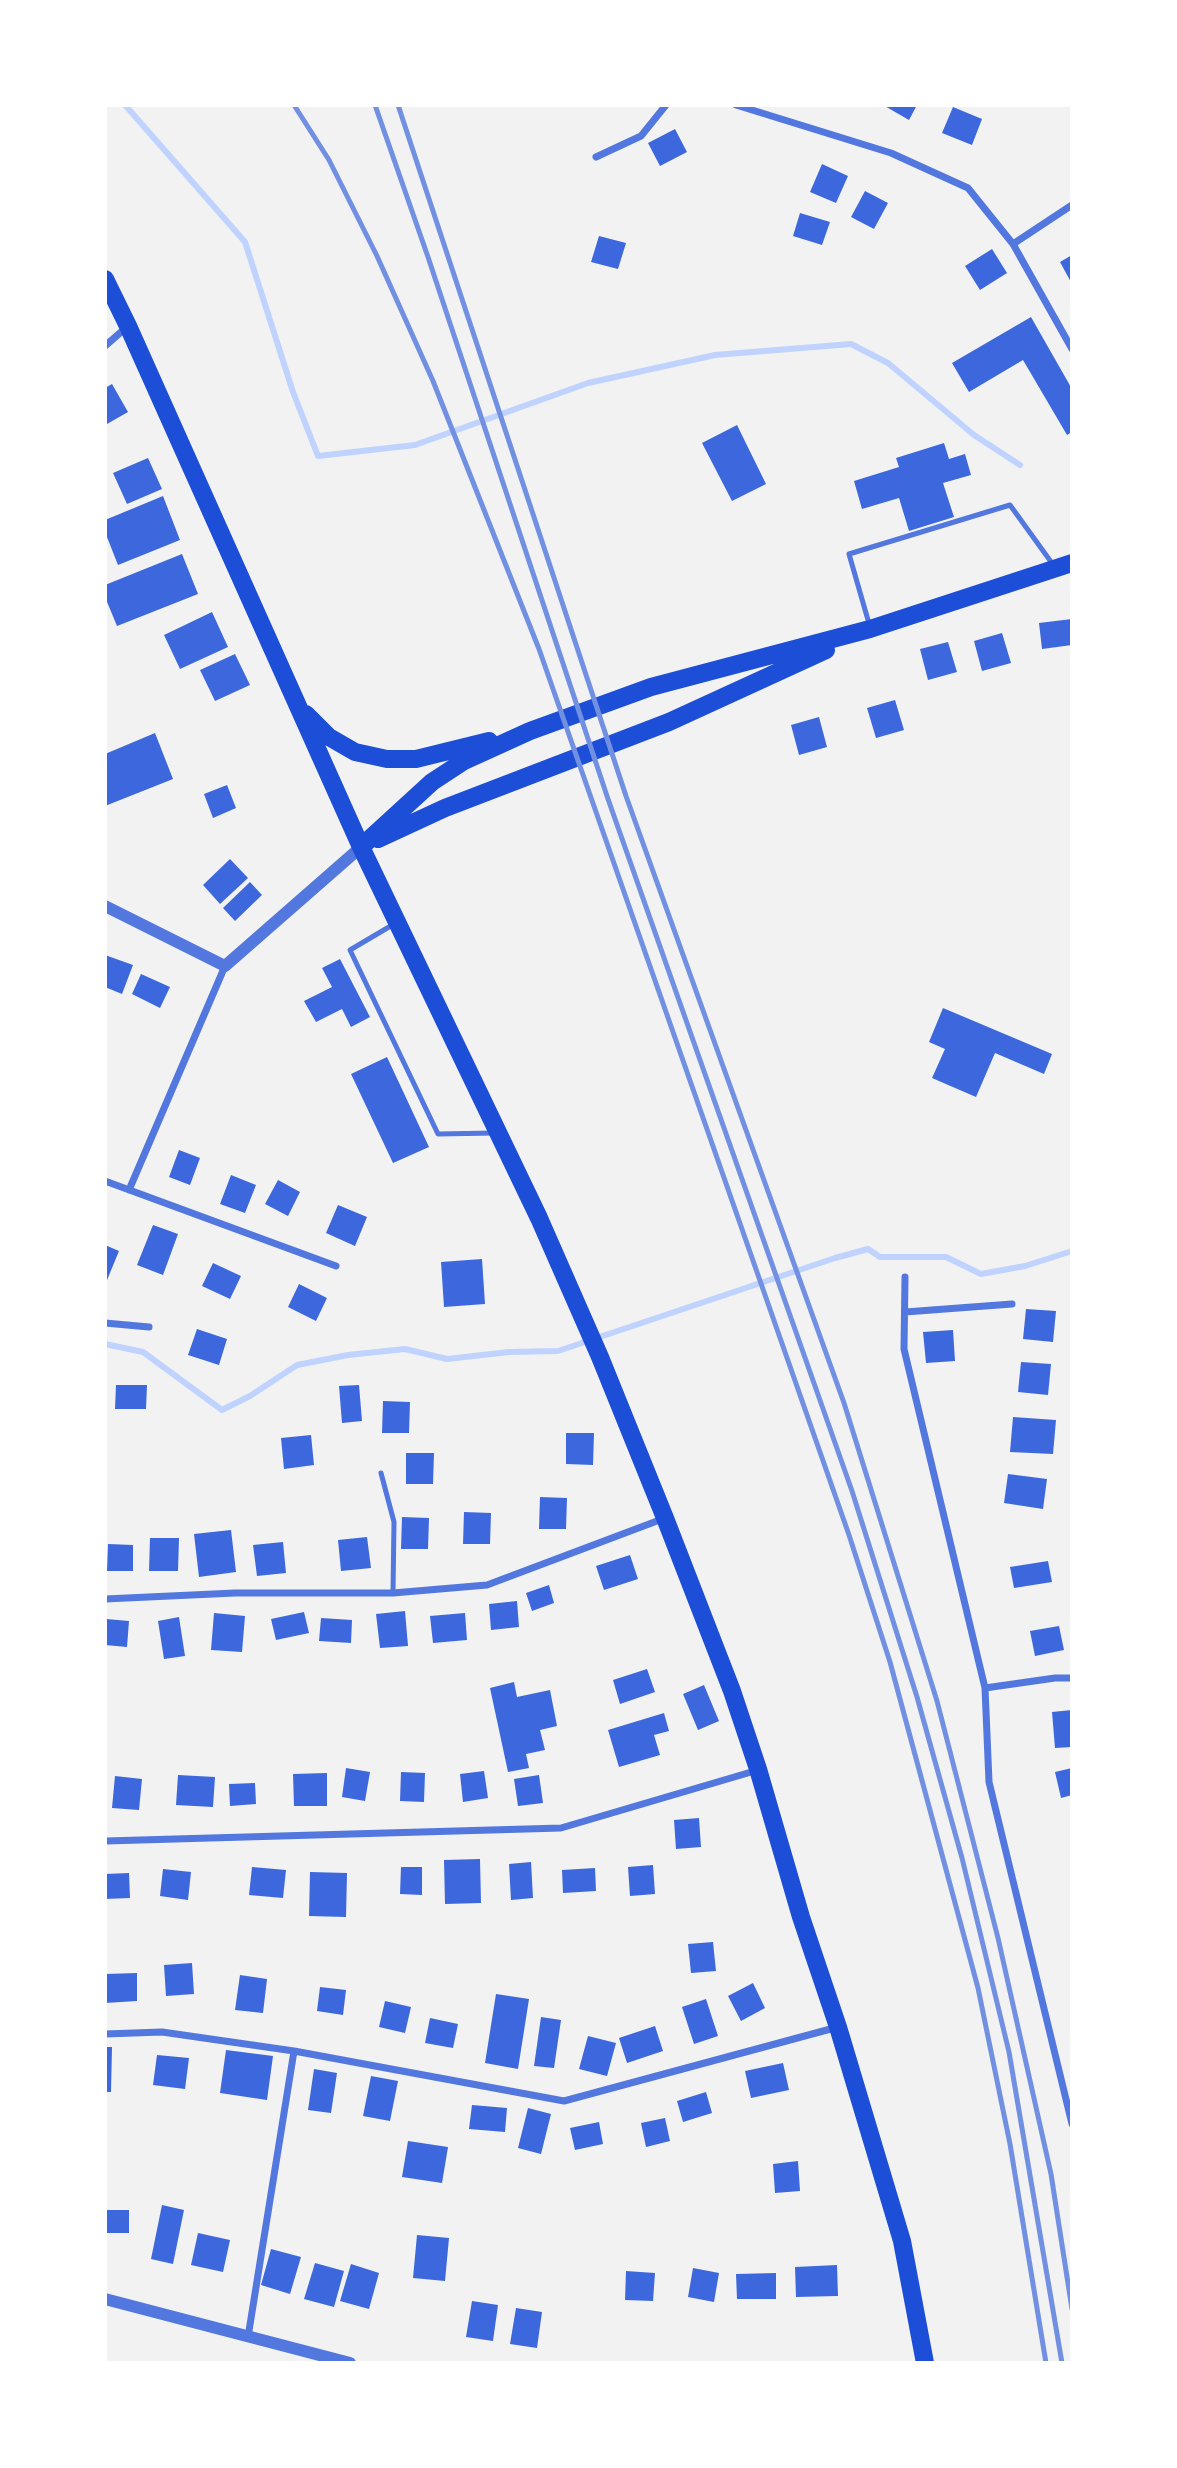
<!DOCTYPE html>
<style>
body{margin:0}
#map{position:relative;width:1177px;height:2468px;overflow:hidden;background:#f2f2f2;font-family:Lato,sans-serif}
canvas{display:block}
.frame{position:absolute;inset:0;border:107px solid #fff;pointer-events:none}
</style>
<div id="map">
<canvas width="1177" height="2468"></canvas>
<div class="frame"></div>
</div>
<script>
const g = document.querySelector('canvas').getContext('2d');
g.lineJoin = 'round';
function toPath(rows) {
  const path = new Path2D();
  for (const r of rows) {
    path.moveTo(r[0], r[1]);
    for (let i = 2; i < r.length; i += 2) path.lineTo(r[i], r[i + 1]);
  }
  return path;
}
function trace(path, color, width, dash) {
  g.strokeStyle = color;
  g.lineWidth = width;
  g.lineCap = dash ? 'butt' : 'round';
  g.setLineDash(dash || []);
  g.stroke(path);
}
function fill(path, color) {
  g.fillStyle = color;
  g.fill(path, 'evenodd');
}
const stream = toPath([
 [125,105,245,242,293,392,318,456,415,445,588,383,715,355,851,344,888,363,974,435,1020,465],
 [105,1344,143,1352,222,1410,250,1396,297,1365,348,1355,405,1349,447,1359,509,1352,558,1351,835,1258,868,1249,880,1257,946,1257,981,1274,1025,1266,1072,1251]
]);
const building = toPath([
 [883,105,917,105,909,120],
 [953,107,982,119,972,145,942,133],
 [675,129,687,152,660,166,648,143],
 [822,164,848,176,836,203,810,192],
 [865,191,888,203,874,229,851,217],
 [800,213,830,222,822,245,793,236],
 [599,236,626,243,618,269,591,262],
 [992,249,1007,273,980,290,965,266],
 [1072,255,1072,284,1060,262],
 [1031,317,1072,389,1072,432,1067,435,1023,360,969,392,952,363],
 [112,384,128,412,107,424,105,420,105,388],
 [737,425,766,484,732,501,702,443],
 [944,443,949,459,965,454,971,475,943,483,954,517,909,531,899,498,862,509,854,481,899,467,896,458],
 [148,458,162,489,127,504,113,473],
 [163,496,180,540,118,565,105,532,105,520],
 [182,554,198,594,117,626,105,597,105,585],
 [212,612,228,647,180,669,164,635],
 [1072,619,1072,645,1042,649,1039,623],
 [1002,633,1011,663,982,671,974,641],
 [948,642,957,672,928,680,920,649],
 [235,654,250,685,215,701,200,670],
 [895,700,904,730,876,738,867,708],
 [819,717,827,747,799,755,791,725],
 [155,733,173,779,105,806,105,754],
 [227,785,236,808,213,818,204,794],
 [230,859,248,878,220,904,203,885],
 [250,882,262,895,235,921,223,908],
 [105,955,133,965,122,994,105,987],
 [340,959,370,1017,351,1027,342,1009,316,1022,304,1001,332,987,322,968],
 [141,974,170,987,160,1008,132,994],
 [943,1008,1052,1054,1044,1074,995,1053,976,1097,932,1078,945,1049,929,1042],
 [387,1057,429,1147,393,1163,351,1074],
 [179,1150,200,1158,190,1185,169,1177],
 [231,1175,256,1185,245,1213,220,1204],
 [278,1180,300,1192,288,1216,265,1204],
 [338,1205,367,1217,355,1246,326,1233],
 [153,1225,178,1234,163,1275,137,1265],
 [105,1245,119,1251,105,1285],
 [482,1259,485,1304,444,1307,441,1262],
 [213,1263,241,1276,230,1299,202,1286],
 [299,1284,327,1298,316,1321,288,1307],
 [1026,1309,1056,1311,1053,1342,1023,1339],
 [197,1329,227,1339,219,1365,188,1355],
 [953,1330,955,1361,926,1363,923,1332],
 [1021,1362,1051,1364,1048,1395,1018,1392],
 [116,1385,147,1385,146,1409,115,1409],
 [359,1385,362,1421,342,1423,339,1386],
 [383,1401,410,1402,409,1433,382,1433],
 [1013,1417,1056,1420,1053,1454,1010,1452],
 [566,1433,594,1433,593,1465,566,1464],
 [311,1435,314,1465,284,1469,281,1438],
 [406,1453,434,1453,433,1484,406,1484],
 [1008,1474,1047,1479,1043,1509,1004,1503],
 [540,1497,567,1498,566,1529,539,1529],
 [464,1512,491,1513,490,1544,463,1544],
 [402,1517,429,1518,428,1549,401,1549],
 [231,1530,236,1572,199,1577,194,1534],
 [367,1537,371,1568,341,1571,338,1540],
 [150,1538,179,1538,178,1571,149,1571],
 [283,1542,286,1573,257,1576,253,1545],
 [108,1544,133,1545,133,1571,107,1571],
 [630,1555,638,1579,604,1590,596,1566],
 [1048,1561,1052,1582,1014,1588,1010,1567],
 [549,1585,554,1603,532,1611,526,1593],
 [517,1601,519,1627,491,1630,489,1604],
 [405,1611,408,1646,380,1648,376,1614],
 [304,1612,309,1633,276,1640,271,1619],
 [214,1613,245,1616,242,1652,211,1650],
 [465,1613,467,1640,433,1643,430,1616],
 [179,1617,185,1656,164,1659,158,1621],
 [321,1618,352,1620,351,1643,319,1641],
 [106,1619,129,1621,127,1647,105,1645],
 [1059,1626,1064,1650,1035,1656,1030,1631],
 [647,1669,655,1692,620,1704,613,1680],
 [514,1682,517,1697,550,1690,557,1726,540,1730,545,1750,526,1754,529,1768,508,1772,490,1688],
 [704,1685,719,1721,698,1730,683,1694],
 [1072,1710,1072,1747,1055,1748,1052,1712],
 [664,1713,669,1731,654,1735,660,1755,619,1767,608,1730],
 [346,1768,370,1772,365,1801,342,1797],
 [1072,1768,1072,1795,1061,1798,1055,1772],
 [484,1771,488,1798,463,1802,460,1774],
 [401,1772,425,1773,424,1802,400,1801],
 [327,1773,327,1806,294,1806,293,1774],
 [178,1775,215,1777,213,1807,176,1805],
 [539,1775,543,1803,518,1806,514,1779],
 [115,1776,142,1779,139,1810,112,1808],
 [255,1783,256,1804,230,1806,229,1784],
 [699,1818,701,1847,676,1849,674,1820],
 [480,1859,481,1903,445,1904,444,1860],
 [531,1862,533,1898,511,1900,509,1864],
 [653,1865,655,1894,630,1896,628,1867],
 [252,1867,286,1870,283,1898,249,1895],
 [401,1867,422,1867,422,1895,400,1894],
 [595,1868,596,1891,563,1893,562,1870],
 [163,1869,191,1872,188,1900,160,1896],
 [310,1872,347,1873,346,1917,309,1916],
 [129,1873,130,1898,105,1899,105,1874],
 [713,1942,716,1971,691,1973,688,1944],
 [192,1963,194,1994,166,1996,164,1965],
 [137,1973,137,2001,105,2003,105,1974],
 [240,1975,267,1979,263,2013,235,2010],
 [753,1983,765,2008,741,2021,728,1996],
 [320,1987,346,1990,343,2015,317,2011],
 [496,1994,529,1999,518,2069,485,2063],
 [706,1999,718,2036,694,2044,682,2007],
 [385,2001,411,2007,405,2033,379,2027],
 [541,2017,561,2020,554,2068,534,2066],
 [430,2018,458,2024,453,2048,425,2043],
 [655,2026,663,2051,627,2063,619,2038],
 [588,2036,616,2043,607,2076,579,2069],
 [105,2047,112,2047,111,2092,105,2092],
 [226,2050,273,2056,267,2100,220,2093],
 [157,2055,189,2058,185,2089,153,2085],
 [783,2063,789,2090,751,2098,745,2071],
 [314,2069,337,2073,331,2113,308,2110],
 [371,2076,398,2081,390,2121,363,2116],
 [706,2092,712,2113,683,2122,677,2101],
 [472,2105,507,2108,505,2132,469,2129],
 [528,2108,551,2114,541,2154,518,2148],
 [665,2118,670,2141,646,2147,641,2123],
 [599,2122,603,2144,575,2150,570,2128],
 [408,2141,448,2147,442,2183,402,2177],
 [798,2161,800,2191,775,2193,773,2164],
 [162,2205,184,2210,173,2264,151,2259],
 [105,2210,129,2210,129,2233,105,2233],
 [198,2233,230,2240,223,2272,191,2265],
 [417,2235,449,2238,445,2281,413,2278],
 [271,2249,301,2257,290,2294,261,2285],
 [315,2263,344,2271,334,2307,304,2299],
 [351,2264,379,2273,369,2309,340,2301],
 [837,2265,838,2296,796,2297,795,2267],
 [693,2268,719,2273,714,2302,688,2297],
 [626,2271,655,2273,653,2301,625,2300],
 [776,2273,776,2299,737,2299,736,2274],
 [472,2301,498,2305,493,2341,466,2337],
 [516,2308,542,2312,537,2348,510,2344]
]);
const service = toPath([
 [870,627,849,554,1010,505,1054,566],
 [394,924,350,950,438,1134,495,1133],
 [381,1473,394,1522,393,1593]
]);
const minor = toPath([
 [736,105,891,153,968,188,1013,244,1072,349],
 [596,157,641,136,666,105],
 [1013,244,1072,205],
 [105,346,128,326],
 [105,1181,336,1266],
 [129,1190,225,966],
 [905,1277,904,1349,985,1688,989,1782,1072,2124],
 [905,1312,1012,1304],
 [105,1323,149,1327],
 [105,1599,235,1593,393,1593,487,1585,665,1518],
 [985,1688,1055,1678,1072,1678],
 [105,1841,561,1828,758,1770],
 [105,2034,162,2032,294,2051,564,2101,838,2027],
 [248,2337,294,2051]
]);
const tertiary = toPath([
 [105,906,225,966,361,847],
 [105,2299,350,2363]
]);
const primary = toPath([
 [105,279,128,326,361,847,539,1218,600,1357,665,1518,732,1691,758,1769,801,1917,838,2027,902,2241,925,2363],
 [306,714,329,737,355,752,387,759,416,759,489,741],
 [378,839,445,808,669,722,826,650],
 [361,847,432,782,464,761,530,731,651,687,870,629,1072,563]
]);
const rail = toPath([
 [294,105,329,160,377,256,433,381,539,649,849,1535,890,1662,978,1988,1010,2144,1046,2363],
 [375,105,428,257,608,799,852,1491,917,1697,962,1858,1009,2052,1062,2363],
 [398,105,626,796,844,1403,937,1701,998,1938,1051,2174,1072,2309]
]);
trace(stream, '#bfd3fe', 6);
fill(building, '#3d67dc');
trace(service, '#5277de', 5);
trace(minor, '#5277de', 7);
trace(tertiary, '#5277de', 12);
trace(primary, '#1d4ed8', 18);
trace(rail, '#7290e2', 5);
</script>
